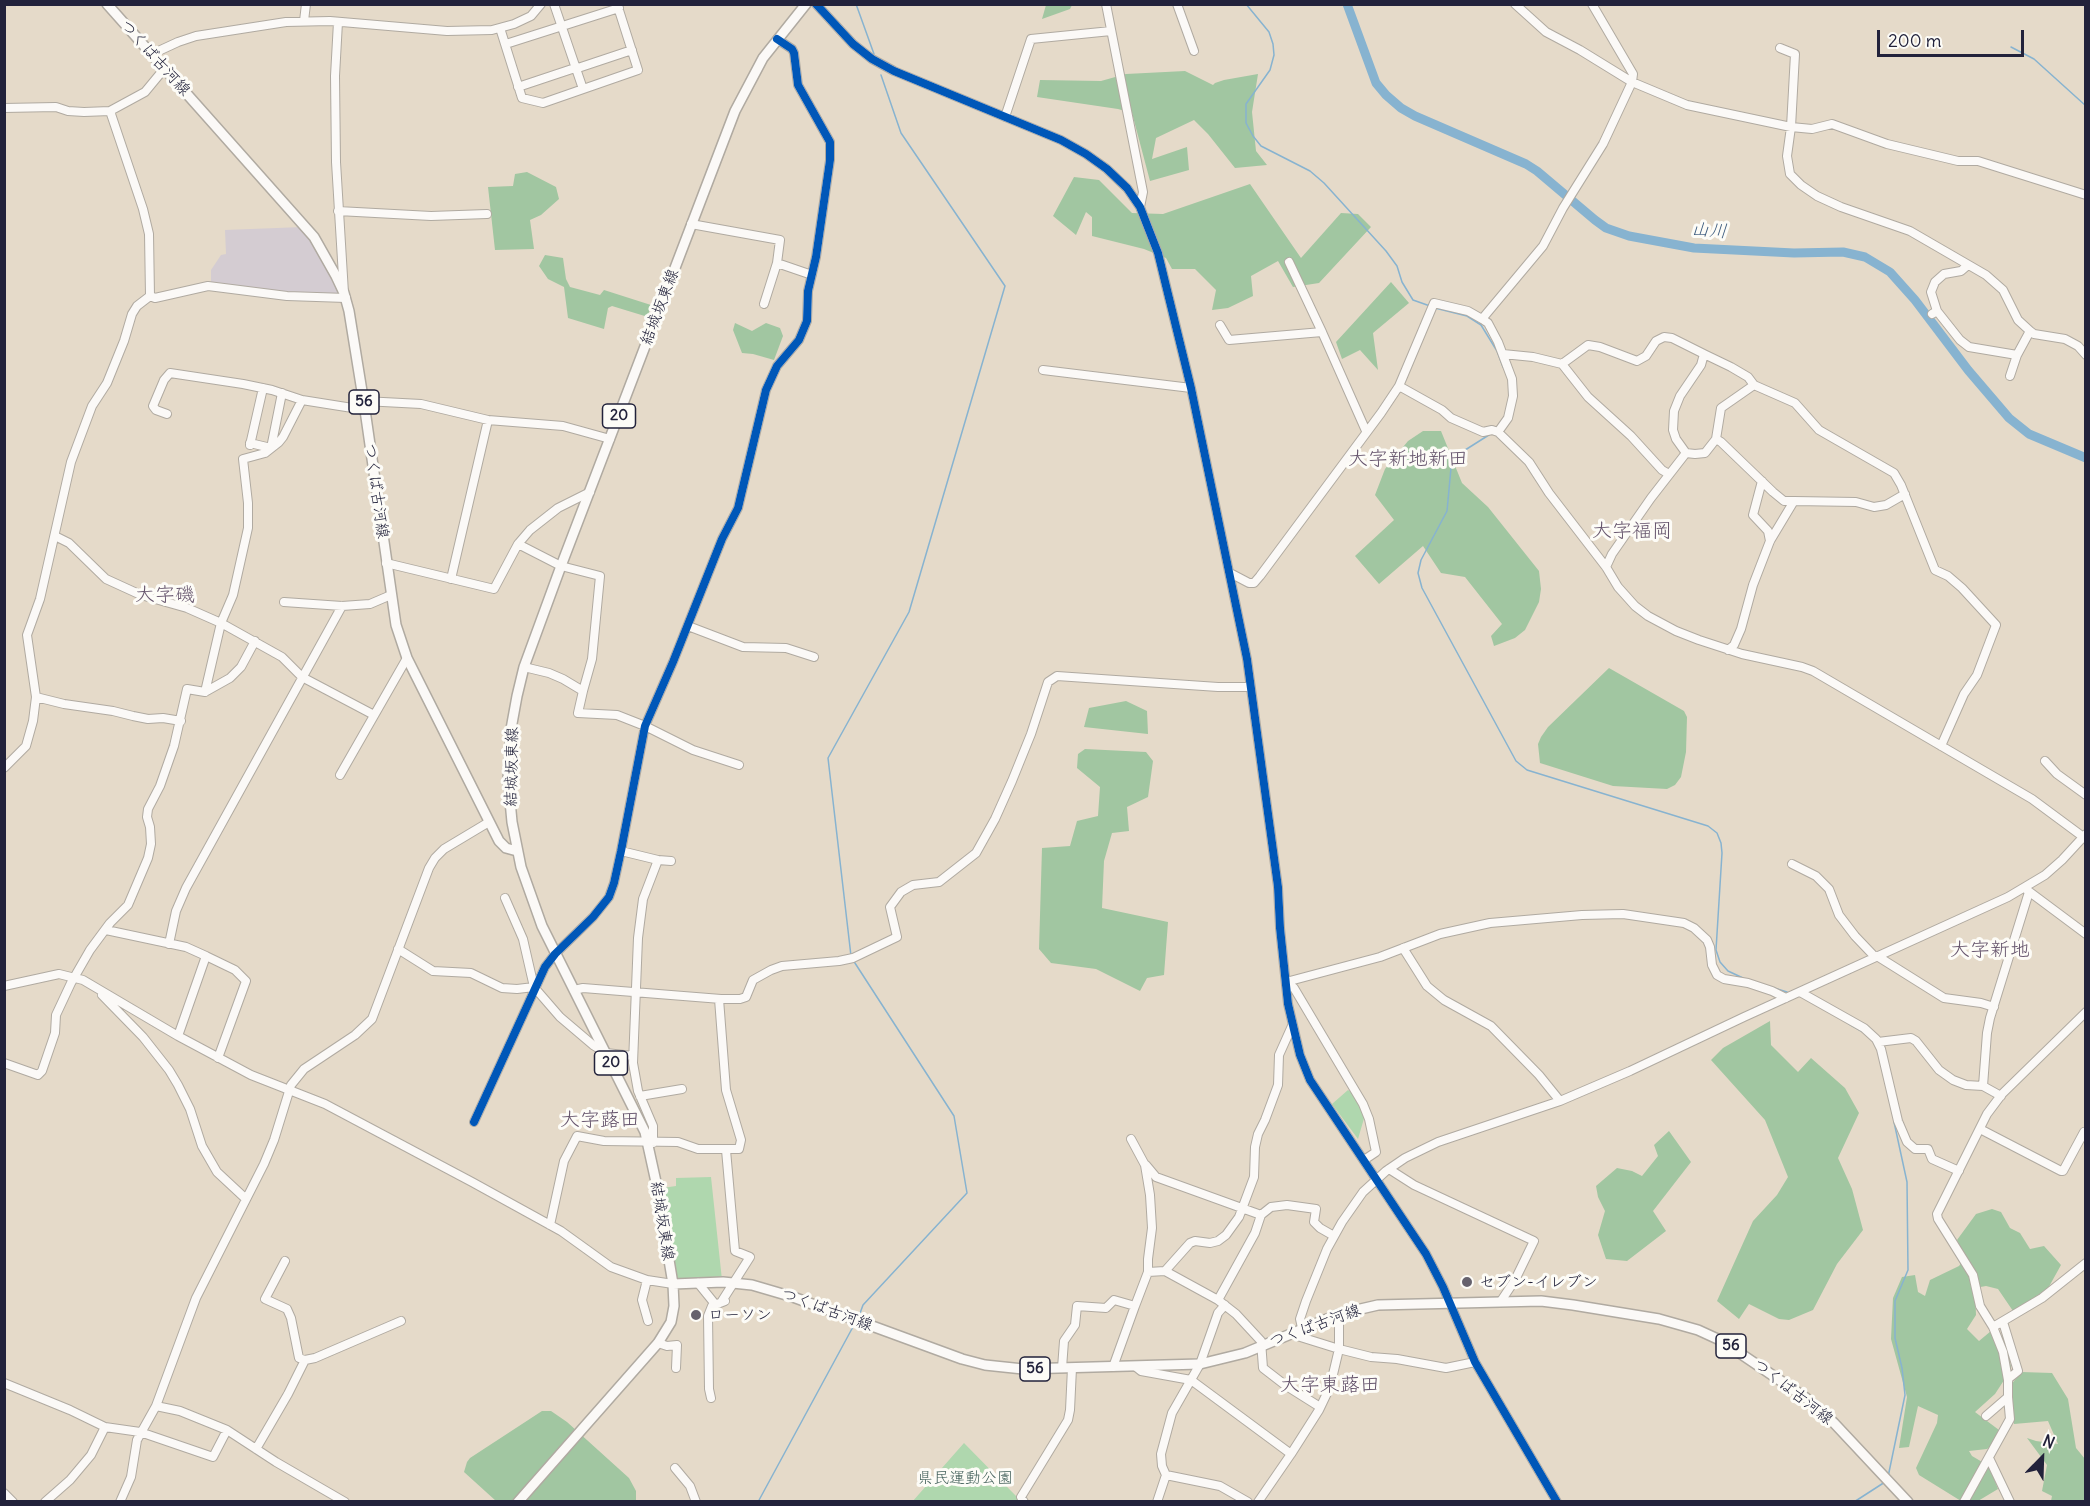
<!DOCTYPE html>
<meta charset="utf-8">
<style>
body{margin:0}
#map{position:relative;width:2090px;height:1506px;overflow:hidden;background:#e5dac9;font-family:Delius,sans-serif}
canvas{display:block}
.frame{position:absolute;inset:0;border:6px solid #22223b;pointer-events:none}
.north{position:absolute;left:2012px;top:1428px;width:60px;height:60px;-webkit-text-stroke:4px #fdfcf7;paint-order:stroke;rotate:23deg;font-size:16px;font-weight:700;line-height:24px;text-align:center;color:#22223b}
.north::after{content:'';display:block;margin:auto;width:21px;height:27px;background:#22223b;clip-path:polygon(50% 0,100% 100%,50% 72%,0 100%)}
.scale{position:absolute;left:1877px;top:30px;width:147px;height:27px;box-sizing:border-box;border:3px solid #22223b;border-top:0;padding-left:8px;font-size:18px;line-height:21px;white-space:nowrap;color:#22223b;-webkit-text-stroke:4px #fdfcf7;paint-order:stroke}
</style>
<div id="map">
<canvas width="2090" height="1506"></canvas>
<div class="frame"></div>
<div class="north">N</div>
<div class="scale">200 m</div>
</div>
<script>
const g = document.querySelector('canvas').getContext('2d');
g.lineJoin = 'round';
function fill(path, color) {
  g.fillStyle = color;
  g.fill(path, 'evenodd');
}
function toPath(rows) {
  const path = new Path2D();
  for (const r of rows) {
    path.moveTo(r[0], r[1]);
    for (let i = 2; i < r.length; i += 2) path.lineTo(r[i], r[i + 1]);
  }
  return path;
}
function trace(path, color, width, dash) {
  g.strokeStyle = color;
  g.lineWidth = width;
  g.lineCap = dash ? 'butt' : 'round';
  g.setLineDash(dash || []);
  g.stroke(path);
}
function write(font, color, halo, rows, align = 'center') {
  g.font = font + ' Delius,"Klee One",sans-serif';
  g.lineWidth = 6;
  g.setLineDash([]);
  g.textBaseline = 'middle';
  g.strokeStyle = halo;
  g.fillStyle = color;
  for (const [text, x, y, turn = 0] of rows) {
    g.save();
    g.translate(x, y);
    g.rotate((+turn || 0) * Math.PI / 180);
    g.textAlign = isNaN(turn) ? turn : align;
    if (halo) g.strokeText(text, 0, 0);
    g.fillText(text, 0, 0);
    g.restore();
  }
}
const industrial = toPath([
 [303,227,318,247,343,297,287,295,211,284,211,270,221,255,226,254,225,230]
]);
const green = toPath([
 [1348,1090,1356,1095,1365,1115,1358,1139,1332,1104],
 [711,1177,722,1280,679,1279,676,1278,662,1188,676,1186,676,1178],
 [964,1443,1016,1496,1022,1501,912,1502]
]);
const forest = toPath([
 [1046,5,1046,4,1072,5,1070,9,1042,19],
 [1185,71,1213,85,1215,83,1224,80,1258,74,1252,112,1256,151,1267,165,1235,168,1208,134,1194,120,1156,138,1152,159,1187,147,1189,170,1150,181,1132,113,1118,109,1037,97,1040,80,1101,81,1126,74],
 [527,172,556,187,559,199,541,215,530,220,534,249,495,250,488,187,513,186,515,174],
 [1074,177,1099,180,1132,213,1163,214,1250,184,1301,258,1341,213,1358,214,1371,227,1319,283,1293,287,1278,261,1251,276,1253,296,1228,308,1212,310,1216,290,1195,269,1172,269,1166,258,1144,249,1092,236,1092,217,1086,212,1076,235,1053,216],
 [545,255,563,258,566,279,570,287,600,295,604,290,651,305,648,317,612,306,608,308,604,329,568,318,564,287,548,279,539,266],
 [1391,282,1409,303,1373,333,1378,370,1360,350,1342,359,1336,342],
 [735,323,752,331,766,323,780,328,783,336,774,360,753,354,742,353,733,330],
 [1423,431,1441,431,1462,483,1488,507,1539,571,1541,589,1539,602,1525,630,1515,638,1494,646,1491,636,1502,624,1465,577,1441,573,1423,546,1379,584,1355,556,1394,520,1375,495,1385,469,1408,441],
 [1609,668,1684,711,1687,717,1686,752,1681,777,1675,785,1667,789,1613,786,1540,763,1538,744,1541,737,1548,727],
 [1126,701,1147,711,1148,734,1084,727,1089,708],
 [1085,749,1146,752,1153,761,1148,797,1127,807,1129,831,1112,833,1104,861,1102,908,1168,922,1164,975,1147,978,1140,991,1096,969,1051,963,1039,949,1042,848,1070,846,1077,821,1098,816,1100,787,1077,768,1078,754],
 [1770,1021,1771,1045,1798,1072,1811,1058,1845,1088,1859,1113,1838,1158,1852,1189,1863,1230,1837,1264,1813,1310,1789,1320,1779,1319,1749,1304,1739,1319,1717,1301,1753,1221,1777,1195,1788,1177,1765,1120,1711,1060,1723,1048],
 [1669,1131,1691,1162,1653,1211,1666,1231,1627,1261,1606,1259,1598,1235,1605,1211,1598,1197,1596,1186,1617,1168,1632,1171,1642,1176,1658,1156,1654,1145],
 [1992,1209,2001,1212,2010,1228,2020,1233,2030,1249,2044,1246,2061,1265,2046,1292,2027,1310,2013,1311,1998,1289,1986,1286,1975,1288,1976,1315,1967,1329,1979,1341,1991,1331,2000,1339,2011,1366,2010,1371,1995,1394,1975,1412,1999,1430,1995,1443,1987,1449,1969,1451,1972,1456,1989,1466,1998,1489,1978,1501,1961,1501,1919,1475,1916,1468,1937,1423,1938,1415,1918,1406,1909,1447,1899,1448,1907,1397,1891,1339,1893,1298,1902,1277,1915,1275,1918,1292,1925,1296,1930,1280,1959,1266,1965,1258,1957,1240,1976,1214],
 [2021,1372,2052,1373,2068,1399,2076,1448,2085,1459,2085,1501,2051,1501,2052,1496,2042,1491,2047,1465,2027,1438,2036,1441,2058,1444,2048,1421,2014,1424,2011,1385],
 [542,1411,551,1411,567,1422,629,1478,636,1491,636,1501,496,1501,464,1472,467,1462,470,1458]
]);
const stream = toPath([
 [856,4,874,54],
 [1246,4,1269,32,1273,44,1274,55,1270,70,1246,104,1246,123,1253,136,1261,146,1310,171,1324,183,1386,251,1397,266,1402,282,1413,300,1430,306],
 [2011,47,2034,59,2086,106],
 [1435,308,1467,316,1481,325,1497,351,1503,367],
 [1492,433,1462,452,1451,468,1447,511,1421,560,1418,573,1422,588,1516,761,1527,770,1708,826,1717,833,1721,843,1722,853,1716,950,1720,962,1728,971,1743,978],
 [851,956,828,758,909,612,1005,286,901,133,881,75],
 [853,960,954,1116,967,1193,863,1305,859,1316],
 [1774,988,1787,992],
 [1849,1024,1863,1032],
 [1888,1477,1905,1395,1902,1368,1895,1338,1895,1301,1908,1270,1907,1182,1894,1122],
 [758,1502,854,1325],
 [1854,1502,1885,1482]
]);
const river = toPath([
 [1347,4,1376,83,1386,95,1401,108,1415,116,1526,164,1537,171,1595,220,1606,228,1629,236,1694,248,1794,253,1843,252,1865,257,1890,272,1915,300,1968,370,2009,418,2029,434,2086,458]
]);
const minor = toPath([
 [554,4,583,89],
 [816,4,853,44,872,59,894,71,1061,140,1086,154,1107,169,1127,188,1140,207,1158,253,1191,388,1247,659,1278,887,1280,928,1288,1004,1300,1055,1310,1080,1426,1254,1443,1287,1475,1362,1557,1502],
 [1106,4,1143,192,1140,207],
 [1177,4,1194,51],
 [1515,4,1546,32,1580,50,1632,82,1687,105,1791,127,1812,129,1832,124,1887,144,1958,161,1978,161,2086,195],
 [304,21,306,4],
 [338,22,335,76,336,162,344,293],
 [500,28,522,98,543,103,638,70,617,4],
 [509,43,619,8],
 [1780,48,1795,54,1791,127,1787,156,1790,174,1801,185,1817,196,1841,207,1910,231,1986,275,2003,290,2018,320,2030,331,2034,334,2065,339,2078,346,2086,355],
 [152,54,178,42,196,36,286,22,330,21,447,31,492,30,514,24,531,16,541,4],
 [575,69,632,50],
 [518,87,575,68],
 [4,108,56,107,68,111,84,112,110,111,145,92,164,69],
 [1005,117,1031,39,1111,31],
 [338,211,431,216,487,214],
 [691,224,780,240,777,263,764,304],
 [1289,262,1322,332,1366,431],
 [777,263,812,275],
 [150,296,155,298,208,286,287,296,346,298],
 [1937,311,1960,340,1969,347,2017,355],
 [1932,314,1937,311,1931,292,1935,282,1944,274,1961,271,1968,265],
 [1482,319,1543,246,1563,208,1603,144,1632,82,1633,74,1592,4],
 [1220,325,1229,340,1322,332],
 [1503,354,1533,357,1562,364,1588,397,1631,436,1662,470,1669,474],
 [1704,354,1731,367,1748,377,1754,385,1795,403,1819,430,1894,473,1901,485,1935,570,1948,576,1962,588,1996,625,1977,675,1964,694,1941,746],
 [1562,364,1588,345,1600,347,1637,361,1646,356,1656,341,1664,337,1672,338,1704,354,1701,365,1680,396,1674,411,1673,430,1676,439,1686,453,1695,454,1705,453,1716,439,1721,442,1773,492,1784,501,1794,501],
 [1043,370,1191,388],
 [2010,376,2017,355,2030,331],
 [1399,386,1442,410,1451,418,1483,432,1492,430,1498,432,1529,462,1549,493,1606,567,1618,587,1635,606,1648,616,1676,631,1699,640,1742,654,1802,667,1813,671,2032,799,2086,839],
 [364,401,421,404,488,420,563,426,610,439],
 [167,414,156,410,153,406,164,380,170,373,243,384,272,390,302,400,365,410],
 [1716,439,1721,408,1754,385],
 [250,443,271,448,282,393],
 [250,445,263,388],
 [1762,481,1753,515,1768,531,1770,541],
 [55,536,69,543,106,579,141,595,187,608,221,623,282,657,302,677,374,715],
 [518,544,561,566,600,576,592,659,583,691,563,679,549,673,524,667],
 [386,563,494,589,518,544,530,530,558,508,590,492],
 [1606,567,1612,554,1651,498,1686,453],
 [1230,573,1249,583,1254,583,1260,576,1381,413,1399,386,1434,303,1468,311,1482,319,1488,323,1498,342,1512,379,1513,396,1508,418,1498,432],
 [451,579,488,420],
 [284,602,342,606,370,604,391,595],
 [688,626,743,647,786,648,814,657],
 [1728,650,1734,645,1741,629,1753,585,1770,541,1794,501,1856,502,1874,507,1886,505,1905,494],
 [583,691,578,713,617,715,645,726,693,750,739,765],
 [205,692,221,623,233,595,248,528,248,503,243,459,265,453,279,442,283,437,302,400],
 [36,697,64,704,113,711,133,716,148,719,163,718,181,721],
 [2045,761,2057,774,2086,795],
 [4,768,26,746,33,721,36,697,27,635,40,599,71,462,92,406,107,383,124,341,132,314,137,306,150,296,149,234,143,209,110,111],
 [340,775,407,658],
 [621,851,658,860,671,861],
 [1792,864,1816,876,1829,889,1839,915,1855,936,1875,957],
 [2027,890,2086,934],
 [505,898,523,939,534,987,560,1017,593,1045,606,1053,633,1056],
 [106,930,186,947,206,956,178,1036],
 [169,944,176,911,186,888,342,606],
 [1403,948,1427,986,1444,1000,1491,1026,1539,1075,1560,1101],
 [398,949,433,971,471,973,502,988,517,989,534,987],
 [206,956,235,970,246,981,218,1058],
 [1877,956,1944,998,1981,1003,1994,1007],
 [1286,982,1380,957,1440,934,1490,923,1582,915,1623,914,1684,923,1694,928,1707,940,1710,947,1712,965,1717,975,1724,979,1748,983,1772,991,1786,998],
 [1286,982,1294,988,1363,1104,1369,1119,1376,1152,1364,1160],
 [4,986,59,974,83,980,178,1036,251,1075,325,1104,472,1182,561,1231,611,1267,647,1280,673,1284],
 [574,990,583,988,721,999,740,999,746,997,753,980,771,970,782,966,839,961,853,958,897,937,890,907,901,892,913,885,939,882,976,853,995,819,1012,781,1031,734,1048,682,1057,676,1218,687,1250,687],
 [1800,992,1864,1028,1876,1039,1881,1049,1898,1121,1907,1142,1915,1149,1928,1149,1932,1159,1959,1171],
 [102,995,143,1037,169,1070,178,1085,190,1109,202,1146,217,1172,246,1199],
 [1878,1042,1911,1038,1916,1041,1939,1070,1953,1080,1966,1085,1983,1086,2001,1096],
 [4,1063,38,1075,42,1071,55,1033,56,1015,71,983,90,950,110,923,128,905,148,858,151,844,150,827,147,817,148,809,160,786,174,746,187,689,205,692,230,678,241,667,255,641],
 [1983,1086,1987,1033,1990,1018,2029,892],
 [640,1096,682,1089],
 [474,1122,545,967,555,954,593,917,609,897,614,883,621,851,645,726,673,662,722,539,738,508,766,390,777,366,799,340,807,321,808,291,816,257,830,160,830,142,798,85,794,53,792,49,777,39],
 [1980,1129,2061,1171,2063,1171,2084,1132,2086,1133],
 [1131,1139,1145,1165,1150,1195,1152,1228,1148,1259,1148,1272,1135,1306],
 [653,1143,653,1126,638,1091,633,1063,638,938,643,899,658,860],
 [1146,1165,1156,1177,1261,1215],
 [1389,1169,1414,1185,1534,1241,1515,1280,1501,1301],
 [550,1225,564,1161,577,1136,604,1141,678,1142,698,1149,739,1149,741,1140,726,1090,719,999],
 [285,1261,265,1299,287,1309,291,1318,299,1358,305,1360,315,1358,401,1321],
 [1165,1271,1218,1300,1236,1314,1261,1341,1263,1368,1285,1385,1320,1407],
 [1148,1272,1165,1271,1190,1243,1195,1241,1210,1243,1218,1241,1226,1235,1239,1217,1254,1177,1255,1147,1258,1134,1265,1120,1278,1085,1279,1055,1292,1026],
 [647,1280,642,1300,648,1321],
 [698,1283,715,1304],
 [1218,1300,1255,1233,1261,1215,1271,1207,1287,1205,1316,1209,1314,1222,1320,1228,1334,1236],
 [722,1301,750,1257,735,1251,726,1150],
 [1339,1314,1339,1349,1371,1357,1397,1359,1446,1368,1475,1362],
 [2003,1322,2018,1371,2008,1379],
 [1993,1327,2042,1298,2086,1263],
 [1302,1328,1300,1319,1306,1301,1327,1249,1342,1222,1363,1192,1386,1171,1405,1158,1438,1142,1560,1101,1630,1071,1744,1017,2008,897,2045,875,2062,860,2086,834],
 [658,1343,667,1346,677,1345,676,1368],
 [1136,1367,1141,1371,1191,1380,1291,1454,1319,1410,1330,1387,1339,1349,1294,1335,1292,1332],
 [1062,1368,1064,1341,1075,1325,1077,1306,1106,1308,1114,1300,1135,1306,1113,1367],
 [4,1383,70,1410,105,1427,140,1432,213,1457,227,1430],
 [711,1398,709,1389,708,1316,712,1306,725,1301],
 [156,1406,180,1411,227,1430,276,1462,345,1502],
 [1986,1416,2008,1397,2008,1380,2003,1352,1993,1327,1980,1306,1973,1275,1938,1219,1937,1214,1987,1114,2002,1094,2086,1012],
 [256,1449,288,1394,305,1360],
 [1989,1458,2010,1502],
 [675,1468,690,1486,696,1502],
 [1166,1475,1220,1486,1248,1502],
 [4,1493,13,1502],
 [45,1502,70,1480,91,1455,105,1427],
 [120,1502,131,1477,137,1440,156,1406,196,1298,264,1164,274,1140,291,1085,304,1069,355,1035,372,1019,429,868,435,858,444,849,489,822],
 [1024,1502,1021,1497,1068,1420,1070,1410,1072,1368],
 [1157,1502,1166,1475,1162,1466,1161,1454,1172,1413,1200,1364,1218,1313,1225,1305],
 [1258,1502,1291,1454],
 [1964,1502,2010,1419,2008,1397]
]);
const major = toPath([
 [107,4,314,237,336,276,344,293,349,311,365,410,396,625,407,658,499,841,506,848,517,851],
 [673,1284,723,1282,752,1285,793,1297,962,1359,985,1365,1023,1369,1200,1364,1245,1353,1339,1314,1378,1305,1541,1301,1573,1305,1659,1319,1698,1330,1722,1341,1806,1398,1834,1423,1908,1502],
 [518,1502,658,1343,671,1322,674,1306,673,1284,656,1182,645,1132,542,926,521,867,512,822,508,779,511,729,517,696,524,667,561,566,735,111,763,58,806,4]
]);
const cycleway = toPath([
 [816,4,853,44,872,59,894,71,1061,140,1086,154,1107,169,1127,188,1140,207,1158,253,1191,388,1247,659,1278,887,1280,928,1288,1004,1300,1055,1310,1080,1426,1254,1443,1287,1475,1362,1557,1502],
 [474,1122,545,967,555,954,593,917,609,897,614,883,621,851,645,726,673,662,722,539,738,508,766,390,777,366,799,340,807,321,808,291,816,257,830,160,830,142,798,85,794,53,792,49,777,39]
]);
const markers = [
 [1467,1282,6,"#66626d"],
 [696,1315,6,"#66626d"]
];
const shields = [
 [364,402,30],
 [619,416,33],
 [611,1063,33],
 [1731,1346,30],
 [1035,1369,30]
];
const shieldNames = [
 ["56",364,402],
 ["20",619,416],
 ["20",611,1063],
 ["56",1731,1346],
 ["56",1035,1369]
];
const streetNames = [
 ["つくば古河線",155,58,48],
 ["結城坂東線",660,307,-69],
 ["つくば古河線",376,491,82],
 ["結城坂東線",512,767,-89],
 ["結城坂東線",662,1221,81],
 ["つくば古河線",827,1310,20],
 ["つくば古河線",1315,1326,-20],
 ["つくば古河線",1793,1392,38]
];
const poiNames = [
 ["セブン-イレブン",1479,1282],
 ["ローソン",708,1315]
];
const parkNames = [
 ["県民運動公園",965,1478]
];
const waterNames = [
 ["山川",1709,231,4]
];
const quarterNames = [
 ["大字新地新田",1408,459],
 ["大字福岡",1632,531],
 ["大字磯",165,595],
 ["大字新地",1990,950],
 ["大字蕗田",600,1120],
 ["大字東蕗田",1330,1385]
];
fill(industrial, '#d4ccd2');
fill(green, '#afd7ae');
fill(forest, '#a1c6a1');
trace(stream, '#87b3d0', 1.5);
trace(river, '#87b3d0', 9);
trace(minor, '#b0aaa1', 10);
trace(major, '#b0aaa1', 12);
trace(minor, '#fbf9f7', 8);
trace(major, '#fbf9f7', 9);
trace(cycleway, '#0057b8', 8);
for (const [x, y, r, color] of markers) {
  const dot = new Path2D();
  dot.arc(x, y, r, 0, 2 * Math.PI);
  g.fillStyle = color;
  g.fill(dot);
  trace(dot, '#fdfcf7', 2);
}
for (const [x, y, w] of shields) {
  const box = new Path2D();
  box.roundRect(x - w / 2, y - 12, w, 24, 4.5);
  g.fillStyle = '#fdfcf7';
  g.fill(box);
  trace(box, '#22223b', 1.5);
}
write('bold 15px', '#22223b', null, shieldNames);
write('16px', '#22223b', '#fdfcf7', streetNames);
write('16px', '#22223b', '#fdfcf7', poiNames, 'left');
write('16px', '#44615c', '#fdfcf7', parkNames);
write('italic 18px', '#3d5c7f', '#fdfcf7', waterNames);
write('20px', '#66556d', '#fdfcf7', quarterNames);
</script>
